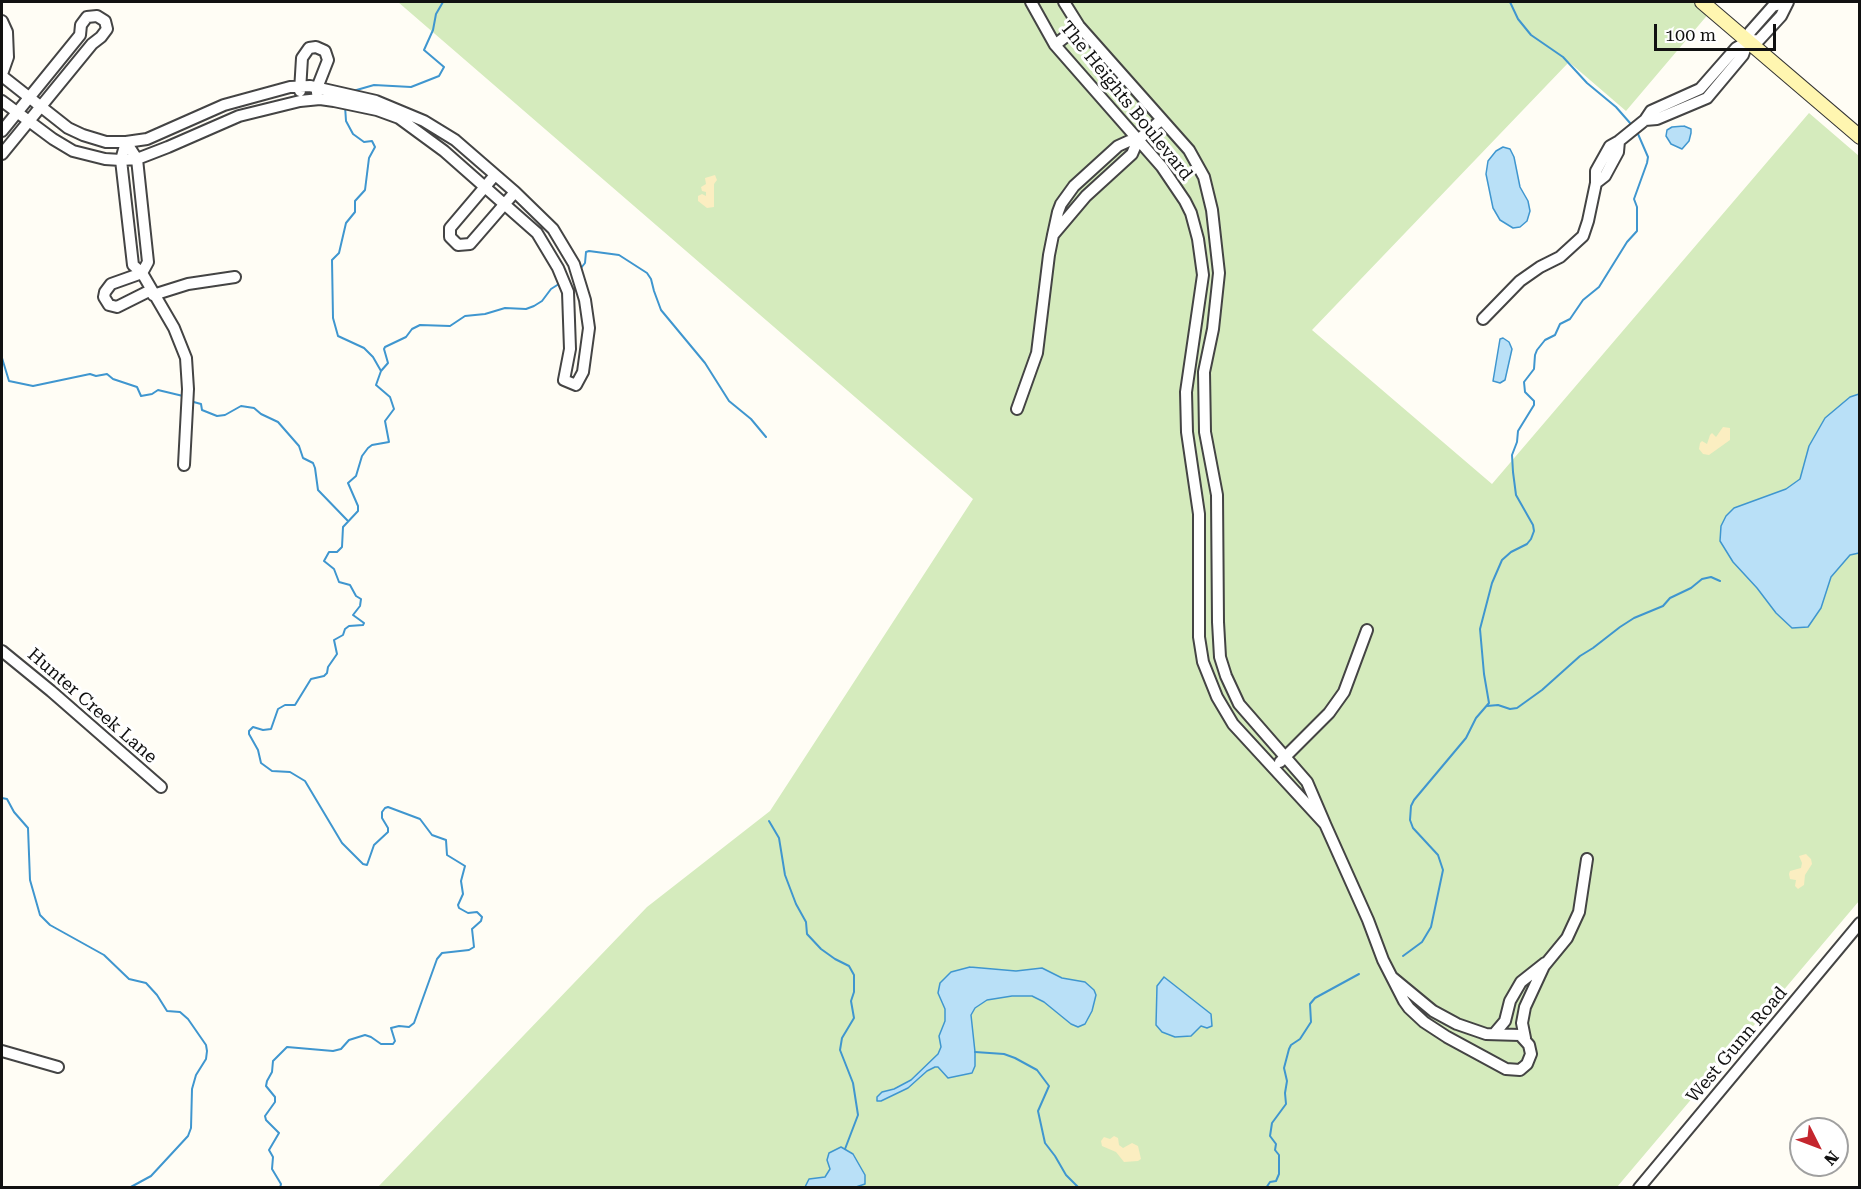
<!DOCTYPE html>
<style>
body{margin:0}
#map{position:relative;width:1861px;height:1189px;overflow:hidden;background:#fffdf5;font-family:"Roboto Serif",serif}
canvas{display:block}
.frame{position:absolute;inset:0;border:3px solid #111;pointer-events:none}
.north{position:absolute;left:1789px;top:1117px;width:60px;height:60px;box-sizing:border-box;background:#fff;border:2px solid #a0a0a0;border-radius:50%;rotate:132deg;font-size:16px;font-weight:700;line-height:24px;text-align:center;color:#111}
.north::after{content:'';display:block;margin:auto;width:21px;height:27px;background:#c4262e;clip-path:polygon(50% 0,100% 100%,50% 72%,0 100%)}
.scale{position:absolute;left:1654px;top:24px;width:122px;height:27px;box-sizing:border-box;border:3px solid #111;border-top:0;padding-left:8px;font-size:18px;line-height:21px;white-space:nowrap;color:#111;-webkit-text-stroke:4px #fff;paint-order:stroke}
</style>
<div id="map">
<canvas width="1861" height="1189"></canvas>
<div class="frame"></div>
<div class="north">N</div>
<div class="scale">100 m</div>
</div>
<script>
const g = document.querySelector('canvas').getContext('2d');
g.lineJoin = 'round';
function fill(path, color) {
  g.fillStyle = color;
  g.fill(path, 'evenodd');
}
function toPath(rows) {
  const path = new Path2D();
  for (const r of rows) {
    path.moveTo(r[0], r[1]);
    for (let i = 2; i < r.length; i += 2) path.lineTo(r[i], r[i + 1]);
  }
  return path;
}
function trace(path, color, width, dash) {
  g.strokeStyle = color;
  g.lineWidth = width;
  g.lineCap = dash ? 'butt' : 'round';
  g.setLineDash(dash || []);
  g.stroke(path);
}
function write(font, color, halo, rows, align = 'center') {
  g.font = font + ' "Roboto Serif",serif';
  g.lineWidth = 6;
  g.setLineDash([]);
  g.textBaseline = 'middle';
  g.strokeStyle = halo;
  g.fillStyle = color;
  for (const [text, x, y, turn = 0] of rows) {
    g.save();
    g.translate(x, y);
    g.rotate((+turn || 0) * Math.PI / 180);
    g.textAlign = isNaN(turn) ? turn : align;
    if (halo) g.strokeText(text, 0, 0);
    g.fillText(text, 0, 0);
    g.restore();
  }
}
const green = toPath([
 [398,2,1697,2,1710,12,1626,111,1569,62,1312,330,1492,484,1809,113,1859,156,1859,901,1617,1187,377,1188,647,907,770,811,973,499]
]);
const sand = toPath([
 [715,175,717,180,714,184,714,207,707,208,698,201,698,196,702,194,706,196,706,192,702,191,701,187,706,184,705,178],
 [1723,427,1730,428,1730,440,1709,455,1703,454,1699,449,1700,443,1702,441,1707,444,1710,435,1712,433,1716,437],
 [1806,854,1811,859,1812,864,1805,875,1804,885,1798,889,1795,886,1796,880,1790,879,1789,874,1790,871,1801,868,1802,863,1799,856],
 [1114,1136,1118,1138,1119,1145,1123,1148,1132,1143,1138,1146,1141,1159,1138,1161,1124,1162,1116,1152,1102,1146,1101,1141,1104,1137,1110,1139]
]);
const water = toPath([
 [1684,126,1691,129,1691,133,1689,141,1682,149,1671,144,1666,136,1667,130,1672,127,1684,126],
 [1503,147,1510,149,1514,157,1520,187,1528,201,1530,211,1527,221,1520,227,1513,228,1500,220,1493,208,1486,174,1488,161,1496,151,1503,147],
 [1503,338,1509,342,1512,349,1505,380,1500,383,1493,381,1500,339,1503,338],
 [1859,394,1859,553,1850,555,1831,577,1821,608,1808,627,1792,628,1776,613,1757,588,1733,562,1720,541,1721,526,1726,516,1734,508,1786,489,1800,479,1809,446,1825,418,1850,397,1859,394],
 [970,967,1016,971,1042,968,1062,978,1085,982,1094,990,1096,995,1092,1011,1085,1024,1078,1027,1071,1024,1044,1002,1032,996,1012,996,987,1000,975,1008,971,1015,975,1052,975,1066,972,1073,948,1078,938,1067,935,1067,927,1071,908,1088,881,1101,877,1101,877,1097,882,1092,894,1089,911,1080,938,1054,941,1047,939,1036,945,1021,945,1009,938,993,940,983,951,972,970,967],
 [1164,977,1211,1014,1212,1026,1207,1028,1201,1026,1191,1036,1175,1037,1162,1032,1156,1025,1157,986,1164,977],
 [841,1147,853,1154,865,1175,865,1184,856,1187,805,1187,809,1179,825,1177,830,1169,827,1160,829,1153,841,1147]
]);
const stream = toPath([
 [1510,2,1518,19,1531,35,1563,57,1587,83,1616,107,1630,123],
 [353,91,374,85,411,87,439,76,444,67,424,50,433,30,436,14,443,2],
 [345,106,346,121,353,134,364,142,372,141,375,147,369,158,365,190,355,201,355,212,346,223,339,253,332,260,333,318,338,336,364,348,373,357,381,371],
 [581,268,585,263,586,252,589,251,619,255,647,273,651,279,654,291,661,310,705,363,729,401,751,419,766,437],
 [2,358,9,381,33,386,90,374,96,376,107,374,113,379,137,387,141,396,152,394,158,390,183,396],
 [190,401,201,404,202,410,217,416,225,415,241,406,254,408,261,414,278,422,299,446,303,458,313,463,315,468,318,490,347,520],
 [1487,706,1498,705,1510,709,1517,708,1542,690,1580,656,1593,648,1620,627,1634,618,1663,606,1670,598,1691,588,1702,579,1711,577,1720,581],
 [2,798,7,799,14,812,28,828,30,880,40,915,50,925,104,955,129,979,146,983,157,995,167,1011,180,1012,188,1019,206,1045,207,1051,206,1059,196,1075,192,1089,191,1128,188,1136,151,1176,129,1188],
 [769,821,779,838,785,875,796,904,806,922,807,934,821,949,835,959,849,966,854,975,854,992,851,1001,854,1018,842,1038,840,1050,853,1083,858,1115,845,1149],
 [1403,956,1422,942,1431,927,1443,870,1438,855,1413,828,1410,820,1411,806,1414,800,1466,738,1476,718,1489,703,1484,674,1480,629,1492,583,1502,560,1511,552,1527,544,1531,539,1534,531,1533,525,1516,495,1513,472,1512,455,1517,442,1518,431,1534,405,1534,401,1525,392,1524,382,1534,369,1535,355,1537,350,1545,340,1555,335,1560,324,1570,319,1583,300,1599,287,1627,242,1637,231,1637,207,1634,199,1647,163,1648,157,1638,134],
 [975,1052,1004,1054,1015,1058,1037,1070,1049,1086,1038,1111,1045,1143,1055,1156,1066,1175,1079,1188],
 [280,1188,281,1184,272,1169,273,1157,269,1150,279,1133,266,1120,265,1116,275,1102,275,1097,266,1086,267,1081,272,1072,273,1061,287,1047,333,1051,341,1049,349,1040,365,1035,371,1037,381,1044,393,1044,395,1041,391,1028,399,1026,409,1027,414,1023,437,959,442,953,469,950,474,947,472,929,481,921,482,917,477,912,468,913,459,908,458,905,463,894,461,881,465,866,447,855,446,840,432,835,420,819,388,807,385,808,382,812,382,818,388,828,388,832,374,845,367,865,363,864,342,843,305,781,290,772,272,771,261,763,258,750,249,734,249,731,253,727,263,730,271,729,278,709,285,705,295,705,311,679,324,676,327,673,328,667,337,654,334,640,343,635,345,629,349,626,363,625,364,623,353,615,360,606,361,599,356,596,350,585,339,582,334,569,324,561,329,552,337,552,342,547,343,527,358,511,358,506,348,483,356,476,362,456,368,448,372,445,389,442,385,421,394,409,390,397,376,385,381,371,388,363,384,349,385,347,406,337,412,329,420,325,450,326,465,316,485,314,505,308,526,309,534,306,542,301,551,289,562,282],
 [1266,1188,1270,1182,1276,1181,1279,1174,1279,1155,1275,1150,1276,1144,1270,1136,1272,1123,1286,1104,1285,1093,1287,1081,1284,1068,1289,1049,1291,1045,1300,1039,1311,1022,1310,1004,1315,998,1359,974]
]);
const street = toPath([
 [1031,2,1055,45,1162,167,1185,201,1191,213,1198,239,1203,275,1186,392,1187,432,1199,514,1199,637,1203,662,1217,697,1233,724,1325,824,1307,782,1239,704,1226,676,1220,657,1218,622,1217,495,1205,432,1204,372,1213,329,1219,273,1212,210,1204,177,1189,150,1079,26,1064,2],
 [2,21,7,32,8,57,2,74],
 [1748,41,1736,48,1700,89,1651,111,1645,120,1657,119,1707,98,1743,55,1748,41,1750,32,1773,6,1788,2,1781,16,1759,40,1748,41],
 [1055,45,1079,26],
 [2,76,68,128,83,135,106,142,126,142,147,139,224,105,290,87,310,86,376,101,424,121,455,140,515,192,553,229,574,264,585,300,589,328,583,372,576,385,564,380,570,349,568,292,558,268,537,233,444,151,399,118,377,110,334,101,320,99,300,101,239,116,168,147,137,159,121,160,105,159,73,151,53,139,2,101],
 [300,91,302,58,309,48,316,47,325,51,328,60,317,88,317,93],
 [2,131,80,35,81,25,87,17,97,16,105,21,107,29,101,37,92,44,2,154],
 [1138,140,1161,120],
 [1619,141,1645,120],
 [126,142,137,159,148,262,142,273,133,265,121,160,126,142],
 [495,175,450,228,450,237,458,245,470,244,515,192],
 [151,290,117,307,109,305,104,297,105,292,111,284,142,273,174,328,186,358,188,389,184,465],
 [153,295,188,284,235,277],
 [1483,319,1520,281,1540,267,1560,257,1583,236,1588,221,1596,183,1596,171,1610,146,1619,141,1618,152,1605,176,1596,183],
 [1017,409,1037,353,1049,255,1053,235,1058,212,1061,204,1074,186,1118,146,1129,141,1138,140,1132,154,1086,196,1053,235],
 [2,651,51,691,161,787],
 [1280,762,1329,713,1344,692,1367,630],
 [1325,824,1368,920,1383,960,1404,1001,1409,1008,1424,1022,1447,1037,1506,1069,1520,1070,1527,1064,1531,1054,1529,1045,1520,1035,1486,1034,1457,1024,1433,1011,1393,978],
 [1494,1034,1505,1021,1510,1001,1521,982,1545,963],
 [1525,1038,1522,1023,1525,1007,1544,966,1567,938,1579,912,1587,859],
 [2,1051,58,1067],
 [1639,1188,1860,923]
]);
const secondary = toPath([
 [1702,2,1860,137]
]);
const streetNames = [
 ["The Heights Boulevard",1126,101,51],
 ["Hunter Creek Lane",92,706,41],
 ["West Gunn Road",1737,1045,-50]
];
fill(green, '#d5ebbd');
fill(sand, '#fbeec1');
fill(water, '#b9e0f7');
trace(water, '#3f96cf', 1.5);
trace(stream, '#3f96cf', 2);
trace(street, '#444', 14);
trace(secondary, '#333', 16);
trace(street, '#fff', 10);
trace(secondary, '#fff6b0', 14);
write('18px', '#111', '#fff', streetNames);
</script>
